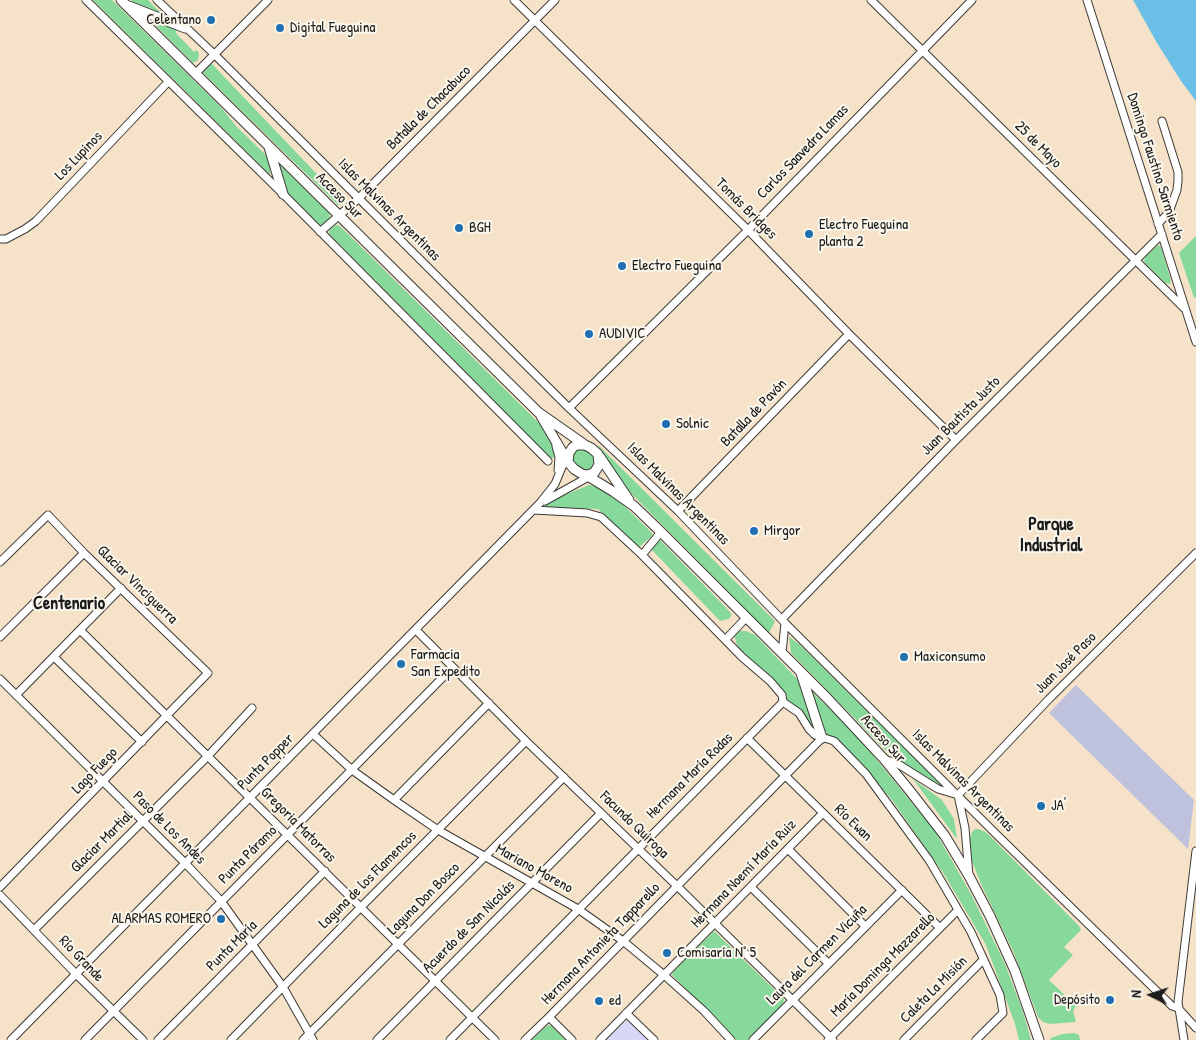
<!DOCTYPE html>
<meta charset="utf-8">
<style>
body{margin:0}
#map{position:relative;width:1196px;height:1040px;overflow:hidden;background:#f5e2c8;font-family:"Patrick Hand",sans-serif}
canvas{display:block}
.north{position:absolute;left:1126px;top:970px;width:50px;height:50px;-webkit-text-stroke:4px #fbf7ec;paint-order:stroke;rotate:274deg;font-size:14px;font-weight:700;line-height:20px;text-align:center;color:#1c1c1c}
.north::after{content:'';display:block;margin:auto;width:18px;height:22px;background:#1c1c1c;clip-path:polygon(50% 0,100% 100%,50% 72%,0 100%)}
</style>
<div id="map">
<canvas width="1196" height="1040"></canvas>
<div class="north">N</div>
</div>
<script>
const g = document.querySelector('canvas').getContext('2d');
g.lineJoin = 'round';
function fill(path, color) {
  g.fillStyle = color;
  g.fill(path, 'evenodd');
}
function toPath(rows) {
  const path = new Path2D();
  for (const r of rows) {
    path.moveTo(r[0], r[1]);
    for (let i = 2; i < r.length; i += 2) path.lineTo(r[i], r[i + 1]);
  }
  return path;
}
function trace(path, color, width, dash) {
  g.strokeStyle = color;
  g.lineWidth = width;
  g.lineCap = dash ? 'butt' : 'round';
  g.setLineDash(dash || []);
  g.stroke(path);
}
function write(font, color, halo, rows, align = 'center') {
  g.font = font + ' "Patrick Hand",sans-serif';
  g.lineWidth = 4;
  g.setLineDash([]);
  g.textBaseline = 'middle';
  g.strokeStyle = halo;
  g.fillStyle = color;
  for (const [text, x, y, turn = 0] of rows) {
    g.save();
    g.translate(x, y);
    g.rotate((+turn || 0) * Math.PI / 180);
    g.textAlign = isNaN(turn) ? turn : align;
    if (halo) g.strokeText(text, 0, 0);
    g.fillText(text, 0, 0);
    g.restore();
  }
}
const built = toPath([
 [626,1021,630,1022,648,1040,605,1040]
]);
const industrial = toPath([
 [1076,685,1194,800,1188,849,1049,713]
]);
const green = toPath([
 [93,0,112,0,220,106,236,126,270,159,270,175],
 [131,0,148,0,166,18,135,4],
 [146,16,177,29,176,33,194,52,197,50,199,54,198,60,193,63],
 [211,63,334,192,340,190,346,197,345,200,340,205,338,205,202,72],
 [278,163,329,213,330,219,323,226,319,226,285,191],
 [336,225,340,226,545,429,558,457,551,458,544,451,329,234,329,230],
 [1196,236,1196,297,1194,298,1179,253],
 [1158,245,1161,247,1171,281,1170,284,1165,283,1144,262,1145,257],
 [597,444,775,621,769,633,619,481],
 [577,449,584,449,593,454,595,463,591,470,586,471,577,467,573,461,572,454],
 [589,485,598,487,613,495,652,533,652,536,638,548,598,509,542,507,550,501],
 [660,540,732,614,729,619,720,621,651,549],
 [739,631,746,631,755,635,800,682,816,732,790,704,786,700,787,696,775,683,738,649,734,634],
 [789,637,799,644,945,788,935,784,894,759,791,653],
 [808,688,854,732,935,831,972,896,1005,964,1023,1012,1031,1040,1019,1040,1015,1024,986,945,944,874,892,800,845,747,826,735,822,729],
 [913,779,942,800,954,819,957,839],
 [975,829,979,829,987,833,1079,926,1081,930,1064,947,1073,955,1049,980,1076,1006,1073,1011,1076,1022,1050,1024,1043,1022,1038,1017,1014,953,981,884,972,861,969,849,970,838,972,832],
 [714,931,784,999,783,1005,748,1040,737,1040,672,975,673,972],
 [548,1025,552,1026,566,1040,531,1040],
 [1074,1033,1079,1035,1080,1040,1050,1040,1051,1038,1062,1034]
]);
const water = toPath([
 [1133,0,1196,0,1196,101,1181,81,1157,43]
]);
const minor = toPath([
 [86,0,283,194,548,461],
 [157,0,214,54,569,408,678,511,785,623,995,833,1172,1006,1178,1008,1196,1028],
 [514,0,748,230,849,334,956,440],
 [871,0,1185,309],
 [1087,0,1196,342],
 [195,74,268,0],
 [1158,224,1169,212,1177,190,1178,181,1178,172,1162,121],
 [320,232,358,199,555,0],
 [0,239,6,239,25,229,36,221,168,82],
 [569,408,748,230,972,0],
 [556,446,559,457,558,470],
 [545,501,592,475],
 [534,510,587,513,601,517,642,555,742,657,770,681,782,695,783,702],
 [678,511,849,334],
 [642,555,661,532],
 [0,562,48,515,84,553,208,673,0,887],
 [782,619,956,440,1162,234],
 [80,630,495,1040],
 [416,630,526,741,677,886,833,1040],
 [0,637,84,553],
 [726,639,746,618],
 [782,653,785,623],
 [54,657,142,742],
 [0,679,185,863,221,901,283,987,313,1040],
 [16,695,121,588],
 [783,702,799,713,809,729,815,735,834,741,866,774,929,860,971,932,1000,995,1003,1013,976,1040],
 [313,734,352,770,394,800,438,830,578,909,623,941,664,975,704,1011,731,1040],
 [747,738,939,927],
 [884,759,898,764,938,789,958,795],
 [958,795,1049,699,1196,553],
 [958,795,965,828,969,876],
 [394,800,489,703],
 [788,849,865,926],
 [751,887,828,963],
 [0,895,76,974,143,1040],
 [34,930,208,756,252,708],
 [626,1013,654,1040],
 [549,1017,572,1040],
 [11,1040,540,503,555,484,567,455],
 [85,1040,452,668],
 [158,1040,325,871],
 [231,1040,361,907,526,741],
 [303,1040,564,777],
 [377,1040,601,813],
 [450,1040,783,702],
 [525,1040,549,1017,822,738],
 [600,1040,823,813],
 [753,1040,902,890],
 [828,1040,958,910],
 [904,1040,983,960],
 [1184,1040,1178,1002,1196,851]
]);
const major = toPath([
 [121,0,538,412,585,445],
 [129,6,185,28],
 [269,147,283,194],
 [541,416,568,462],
 [577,445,585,445,591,448,598,454,599,465,594,473,586,475,582,474,574,469,568,462,569,453,573,447,577,445],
 [600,457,629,500],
 [586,475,614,492,634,506,661,532,827,698,884,759,910,791,945,836,969,876,990,916,1015,971,1039,1040],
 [801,673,822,738]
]);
const markers = [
 [211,20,5,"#1f6fb2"],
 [280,28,5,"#1f6fb2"],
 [459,228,5,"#1f6fb2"],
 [809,234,5,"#1f6fb2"],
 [622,266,5,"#1f6fb2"],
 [589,334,5,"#1f6fb2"],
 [666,424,5,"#1f6fb2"],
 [754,531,5,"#1f6fb2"],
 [904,657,5,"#1f6fb2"],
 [401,664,5,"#1f6fb2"],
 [1041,806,5,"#1f6fb2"],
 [221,919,5,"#1f6fb2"],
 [667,953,5,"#1f6fb2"],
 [1110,1000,5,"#1f6fb2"],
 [599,1001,5,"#1f6fb2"]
];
const poiNames = [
 ["Celentano",201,20,"right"],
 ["Digital Fueguina",290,28],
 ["Electro Fueguina",819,225],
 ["planta 2",819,242],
 ["BGH",469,228],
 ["Electro Fueguina",632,266],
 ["AUDIVIC",599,334],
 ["Solnic",676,424],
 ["Mirgor",764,531],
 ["Farmacia",411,655],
 ["San Expedito",411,672],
 ["Maxiconsumo",914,657],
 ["JA'",1051,806],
 ["ALARMAS ROMERO",211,919,"right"],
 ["Comisaría N° 5",677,953],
 ["Depósito",1100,1000,"right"],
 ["ed",609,1001]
];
const streetNames = [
 ["Batalla de Chacabuco",429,108,-45],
 ["25 de Mayo",1038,145,45],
 ["Carlos Saavedra Lamas",803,152,-46],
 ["Los Lupinos",79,156,-46],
 ["Domingo Faustino Sarmiento",1155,167,72],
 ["Acceso Sur",339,196,45],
 ["Tomás Bridges",746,209,45],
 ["Islas Malvinas Argentinas",389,210,45],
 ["Batalla de Pavón",754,413,-46],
 ["Juan Bautista Justo",961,416,-45],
 ["Islas Malvinas Argentinas",678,494,45],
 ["Glaciar Vinciguerra",137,585,44],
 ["Juan José Paso",1066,663,-45],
 ["Acceso Sur",883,739,48],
 ["Punta Popper",266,762,-45],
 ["Lago Fuego",95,771,-46],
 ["Hermana María Rodas",690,776,-45],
 ["Islas Malvinas Argentinas",963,781,45],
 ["Río Ewan",853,823,44],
 ["Gregoria Matorras",298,825,45],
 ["Facundo Quiroga",634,825,44],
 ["Paso de Los Andes",169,828,45],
 ["Glaciar Martial",102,842,-45],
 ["Punta Páramo",248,855,-45],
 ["Mariano Moreno",534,869,29],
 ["Hermana Noemí María Ruiz",744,874,-46],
 ["Laguna de los Flamencos",368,880,-45],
 ["Laguna Don Bosco",424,899,-45],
 ["Acuerdo de San Nicolás",469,927,-45],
 ["Hermana Antonieta Tapparello",601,944,-46],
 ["Punta María",232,946,-45],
 ["Laura del Carmen Vicuña",817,955,-45],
 ["Río Grande",81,959,46],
 ["María Dominga Mazzarello",883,965,-45],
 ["Caleta La Misión",934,990,-45]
];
const quarterNames = [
 ["Parque",1051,525],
 ["Industrial",1051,546],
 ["Centenario",69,604]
];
fill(built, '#d7d7f8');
fill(industrial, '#bfc2dd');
fill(green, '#87d99b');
fill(water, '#6bbfe7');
trace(minor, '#3d3a36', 9);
trace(major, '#3d3a36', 11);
trace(minor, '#fff', 7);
trace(major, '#fff', 9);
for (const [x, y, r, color] of markers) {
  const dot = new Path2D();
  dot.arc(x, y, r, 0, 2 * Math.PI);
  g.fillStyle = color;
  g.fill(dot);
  trace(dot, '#fbf7ec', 2);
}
write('15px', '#1c1c1c', '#fbf7ec', poiNames, 'left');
write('15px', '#1c1c1c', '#fbf7ec', streetNames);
write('bold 18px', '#1c1c1c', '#fbf7ec', quarterNames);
</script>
